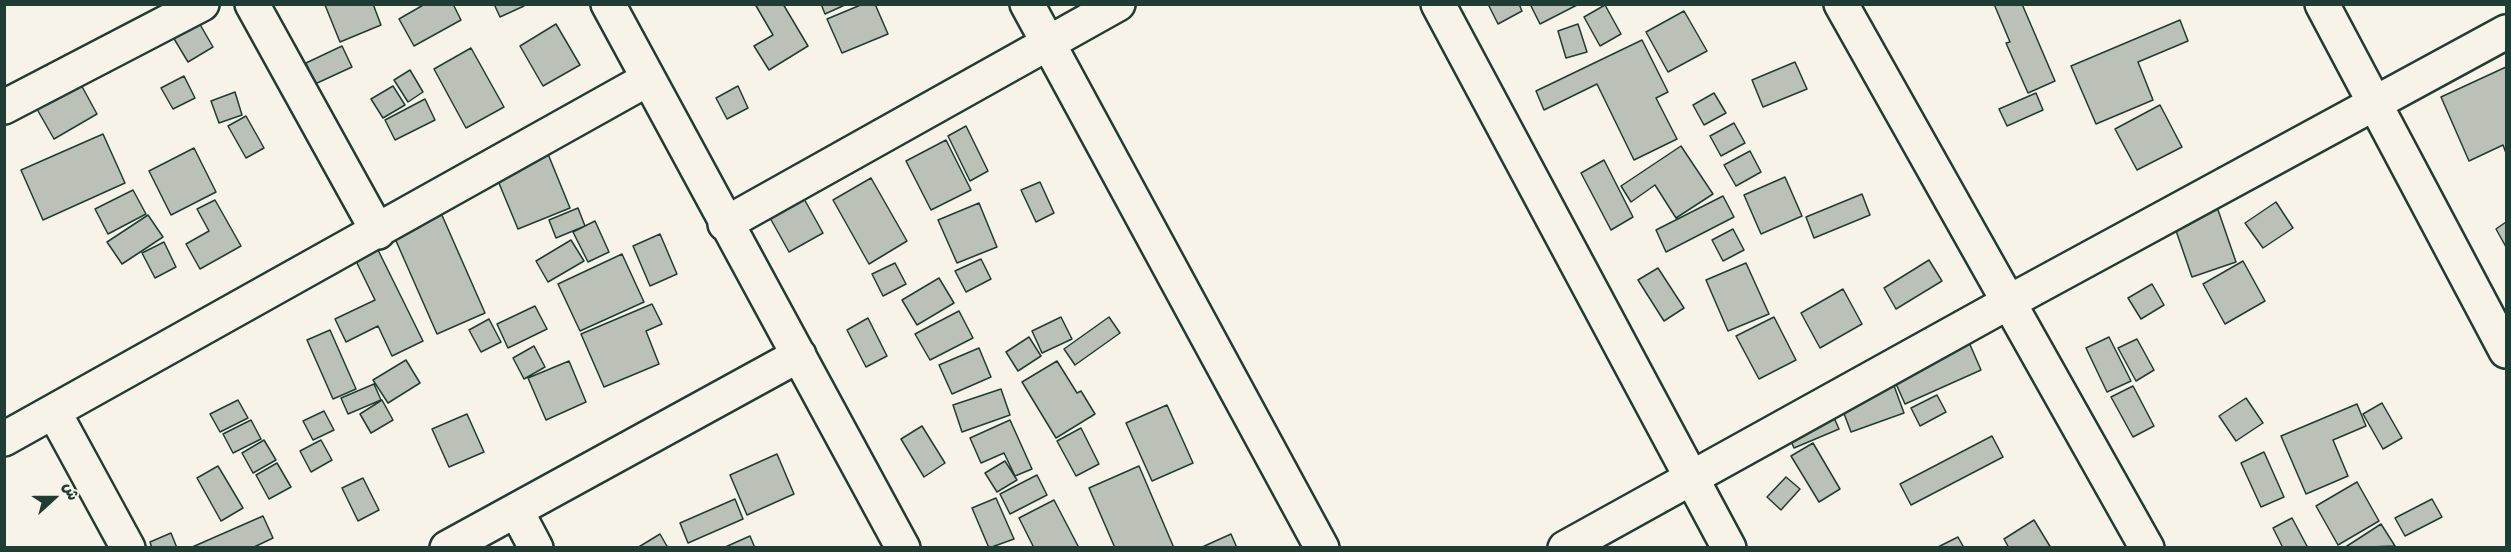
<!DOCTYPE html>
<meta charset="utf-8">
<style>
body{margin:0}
#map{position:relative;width:2511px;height:552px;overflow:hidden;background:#f7f3e8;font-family:Caveat,"Playpen Sans Arabic",sans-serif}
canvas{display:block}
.frame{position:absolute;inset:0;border:6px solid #1f3d34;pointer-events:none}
.north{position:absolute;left:24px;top:468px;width:60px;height:60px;-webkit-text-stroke:4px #f7f3e8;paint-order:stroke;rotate:69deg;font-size:16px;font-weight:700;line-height:24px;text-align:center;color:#1f3d34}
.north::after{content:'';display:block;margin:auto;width:21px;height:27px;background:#1f3d34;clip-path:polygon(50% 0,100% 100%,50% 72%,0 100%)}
</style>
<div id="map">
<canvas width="2511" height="552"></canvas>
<div class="frame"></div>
<div class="north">ش</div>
</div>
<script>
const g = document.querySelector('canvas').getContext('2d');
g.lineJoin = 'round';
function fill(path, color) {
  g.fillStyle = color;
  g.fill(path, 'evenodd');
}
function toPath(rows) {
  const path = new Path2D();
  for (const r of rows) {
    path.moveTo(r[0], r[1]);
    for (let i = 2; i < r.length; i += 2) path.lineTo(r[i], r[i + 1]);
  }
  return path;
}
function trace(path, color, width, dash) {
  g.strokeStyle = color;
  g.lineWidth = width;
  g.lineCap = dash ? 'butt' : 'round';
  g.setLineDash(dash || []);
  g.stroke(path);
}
const building = toPath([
 [373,4,381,25,340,42,325,5,373,4],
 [425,4,453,4,461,20,414,46,399,19,425,4],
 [494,4,523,4,524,6,500,17,494,4],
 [755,4,783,4,808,46,769,70,754,46,773,35,755,4],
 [821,4,847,4,825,14,821,4],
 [863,4,875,4,888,34,842,53,827,19,863,4],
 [1488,4,1519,4,1522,11,1498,24,1488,4],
 [1530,4,1579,4,1540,24,1530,4],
 [1994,4,2022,4,2055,81,2028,93,2006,43,2010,42,1994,4],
 [1605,5,1621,34,1600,46,1584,17,1605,5],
 [190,7,213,47,188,62,164,22,190,7],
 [1684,11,1707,51,1668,72,1646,32,1684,11],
 [2180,20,2188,41,2138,62,2153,100,2096,124,2071,66,2180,20],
 [556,24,580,65,543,86,520,46,556,24],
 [1578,24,1587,52,1566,58,1558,31,1578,24],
 [1642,40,1668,92,1656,98,1677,139,1634,160,1597,84,1544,110,1536,91,1642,40],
 [342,46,352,67,315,84,306,63,342,46],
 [471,48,504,107,466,128,434,69,471,48],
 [1795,62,1807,89,1763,107,1752,80,1795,62],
 [2506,67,2506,153,2503,145,2469,161,2441,97,2506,67],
 [73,70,97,114,54,139,29,95,73,70],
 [410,70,423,92,408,102,394,80,410,70],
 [184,76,195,98,173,109,161,88,184,76],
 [393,86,405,105,383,118,371,99,393,86],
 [738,86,748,108,727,119,716,98,738,86],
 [235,92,242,115,219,123,211,101,235,92],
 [1714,93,1726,113,1704,125,1693,105,1714,93],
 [2036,93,2043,110,2007,126,1999,109,2036,93],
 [425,99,435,120,395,140,385,120,425,99],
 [2160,105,2182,147,2137,170,2115,129,2160,105],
 [246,116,264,148,246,158,228,126,246,116],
 [1734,123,1745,143,1721,156,1710,136,1734,123],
 [966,126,988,171,970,181,948,136,966,126],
 [103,134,125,183,43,220,21,170,103,134],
 [946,140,971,190,931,210,906,161,946,140],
 [1681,146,1713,194,1676,218,1655,185,1631,202,1621,186,1681,146],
 [194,148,216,192,171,215,149,171,194,148],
 [1750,151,1761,172,1736,186,1724,165,1750,151],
 [548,154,570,208,518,229,496,176,548,154],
 [1604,160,1633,217,1611,230,1581,173,1604,160],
 [1785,177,1802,216,1761,234,1744,195,1785,177],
 [871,178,907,241,869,264,833,200,871,178],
 [1040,182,1054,213,1036,222,1021,190,1040,182],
 [133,190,146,214,108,234,95,209,133,190],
 [1862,194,1870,215,1814,238,1806,217,1862,194],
 [1723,196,1734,217,1666,252,1656,230,1723,196],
 [803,197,823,233,789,252,769,216,803,197],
 [215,200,241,246,200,269,186,244,209,231,197,209,215,200],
 [2276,202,2293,228,2263,248,2245,223,2276,202],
 [979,203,997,247,957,263,938,220,979,203],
 [2217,207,2236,262,2192,277,2173,222,2217,207],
 [578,208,585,226,556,238,549,220,578,208],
 [441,213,485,313,437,334,393,234,441,213],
 [148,215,163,237,122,264,107,242,148,215],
 [595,221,609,252,588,262,573,232,595,221],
 [2506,222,2506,247,2496,229,2506,222],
 [1733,229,1744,250,1723,261,1712,240,1733,229],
 [660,234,677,274,650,286,633,246,660,234],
 [571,240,584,261,548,282,536,261,571,240],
 [164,242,176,267,155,278,142,253,164,242],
 [377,248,423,341,392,356,378,326,346,342,335,319,375,300,355,259,377,248],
 [622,254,644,302,580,331,558,284,622,254],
 [981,259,991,279,966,292,955,271,981,259],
 [1929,260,1942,281,1896,309,1884,288,1929,260],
 [2243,261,2265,301,2225,324,2203,284,2243,261],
 [895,263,906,284,883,296,872,274,895,263],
 [1746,263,1769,314,1728,331,1706,280,1746,263],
 [1658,268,1684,308,1664,321,1638,280,1658,268],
 [939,278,954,303,917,325,902,300,939,278],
 [2152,284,2164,305,2141,319,2128,298,2152,284],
 [1843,289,1862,324,1820,348,1801,313,1843,289],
 [652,304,662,324,646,331,659,364,604,387,581,334,652,304],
 [535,306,547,329,508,348,497,324,535,306],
 [959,311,973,338,930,360,915,334,959,311],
 [1061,317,1072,339,1042,353,1032,331,1061,317],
 [1109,317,1120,333,1075,365,1064,349,1109,317],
 [1774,317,1796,360,1759,379,1736,336,1774,317],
 [868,318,887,356,866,367,847,330,868,318],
 [489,319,501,342,481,352,469,330,489,319],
 [330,330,356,389,333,399,307,340,330,330],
 [1029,337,1041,356,1018,371,1006,352,1029,337],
 [2109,337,2131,381,2107,392,2086,348,2109,337],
 [2137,339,2154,370,2136,381,2118,348,2137,339],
 [1968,340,1981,370,1905,404,1892,375,1968,340],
 [534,346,545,367,524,379,513,358,534,346],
 [979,348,991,377,952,394,939,365,979,348],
 [406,360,420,383,388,403,373,380,406,360],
 [569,361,586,402,546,420,528,378,569,361],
 [1057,361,1077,393,1081,391,1095,414,1056,438,1022,382,1057,361],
 [1893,383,1904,413,1851,432,1840,403,1893,383],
 [374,384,381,400,348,414,341,398,374,384],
 [2133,386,2154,426,2133,437,2111,397,2133,386],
 [1001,389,1010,415,962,432,953,405,1001,389],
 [1937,395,1946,412,1920,426,1911,408,1937,395],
 [2246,398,2263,423,2236,441,2219,416,2246,398],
 [238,400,248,418,220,432,210,414,238,400],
 [382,400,393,420,371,433,360,414,382,400],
 [2382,403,2402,438,2383,449,2363,414,2382,403],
 [2357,404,2366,426,2333,440,2348,476,2306,494,2281,436,2357,404],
 [1167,405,1193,463,1152,481,1126,423,1167,405],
 [324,411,334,430,313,440,303,421,324,411],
 [1831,411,1839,429,1794,448,1786,430,1831,411],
 [467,414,484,452,449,467,432,429,467,414],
 [251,420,261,439,233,453,223,434,251,420],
 [1010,420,1032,469,1015,476,1004,453,981,463,970,438,1010,420],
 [922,426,945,463,924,477,901,439,922,426],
 [1081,428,1099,464,1076,476,1057,441,1081,428],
 [1992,436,2003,457,1911,505,1900,484,1992,436],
 [264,440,276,460,253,473,242,453,264,440],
 [321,440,332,460,311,472,300,451,321,440],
 [1813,443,1840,489,1819,502,1791,456,1813,443],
 [2264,452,2284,497,2261,507,2241,463,2264,452],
 [777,454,794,494,747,515,730,475,777,454],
 [1005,461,1017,480,997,492,985,473,1005,461],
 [277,463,291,487,269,499,256,475,277,463],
 [218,466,243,508,221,521,197,478,218,466],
 [1139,466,1174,548,1115,548,1089,488,1139,466],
 [1037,475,1047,495,1010,514,1000,494,1037,475],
 [1786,477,1800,489,1781,510,1767,497,1786,477],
 [363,478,379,510,358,521,342,488,363,478],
 [2357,482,2379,521,2338,545,2316,506,2357,482],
 [996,498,1014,539,989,548,972,508,996,498],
 [735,499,743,519,688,543,680,523,735,499],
 [2432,499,2442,517,2405,536,2395,518,2432,499],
 [1054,500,1078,546,1075,548,1034,548,1019,518,1054,500],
 [263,516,273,538,252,548,190,548,263,516],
 [2292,518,2308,548,2283,548,2273,528,2292,518],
 [2034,520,2051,548,2009,548,2004,539,2034,520],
 [2381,524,2395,546,2344,548,2381,524],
 [171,533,177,548,152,548,150,542,171,533],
 [660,534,668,548,637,548,660,534],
 [1231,534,1237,548,1200,548,1231,534],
 [750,536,755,548,723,548,750,536],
 [1958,537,1964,548,1936,548,1958,537]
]);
const street = toPath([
 [252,4,378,232],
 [608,4,903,548],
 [1027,4,1322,548],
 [1438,4,1729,548],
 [1841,4,2147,548],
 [2322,4,2506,351],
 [4,107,202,4],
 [725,224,1118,4],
 [54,412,128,548],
 [4,439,648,79],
 [516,510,536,548],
 [447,548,799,355],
 [1565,548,2009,302,2506,32]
]);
fill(building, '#bbc1b6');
trace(building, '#1f3d34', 1.5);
trace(street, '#1f3d34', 38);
trace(street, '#f7f3e8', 33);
</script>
